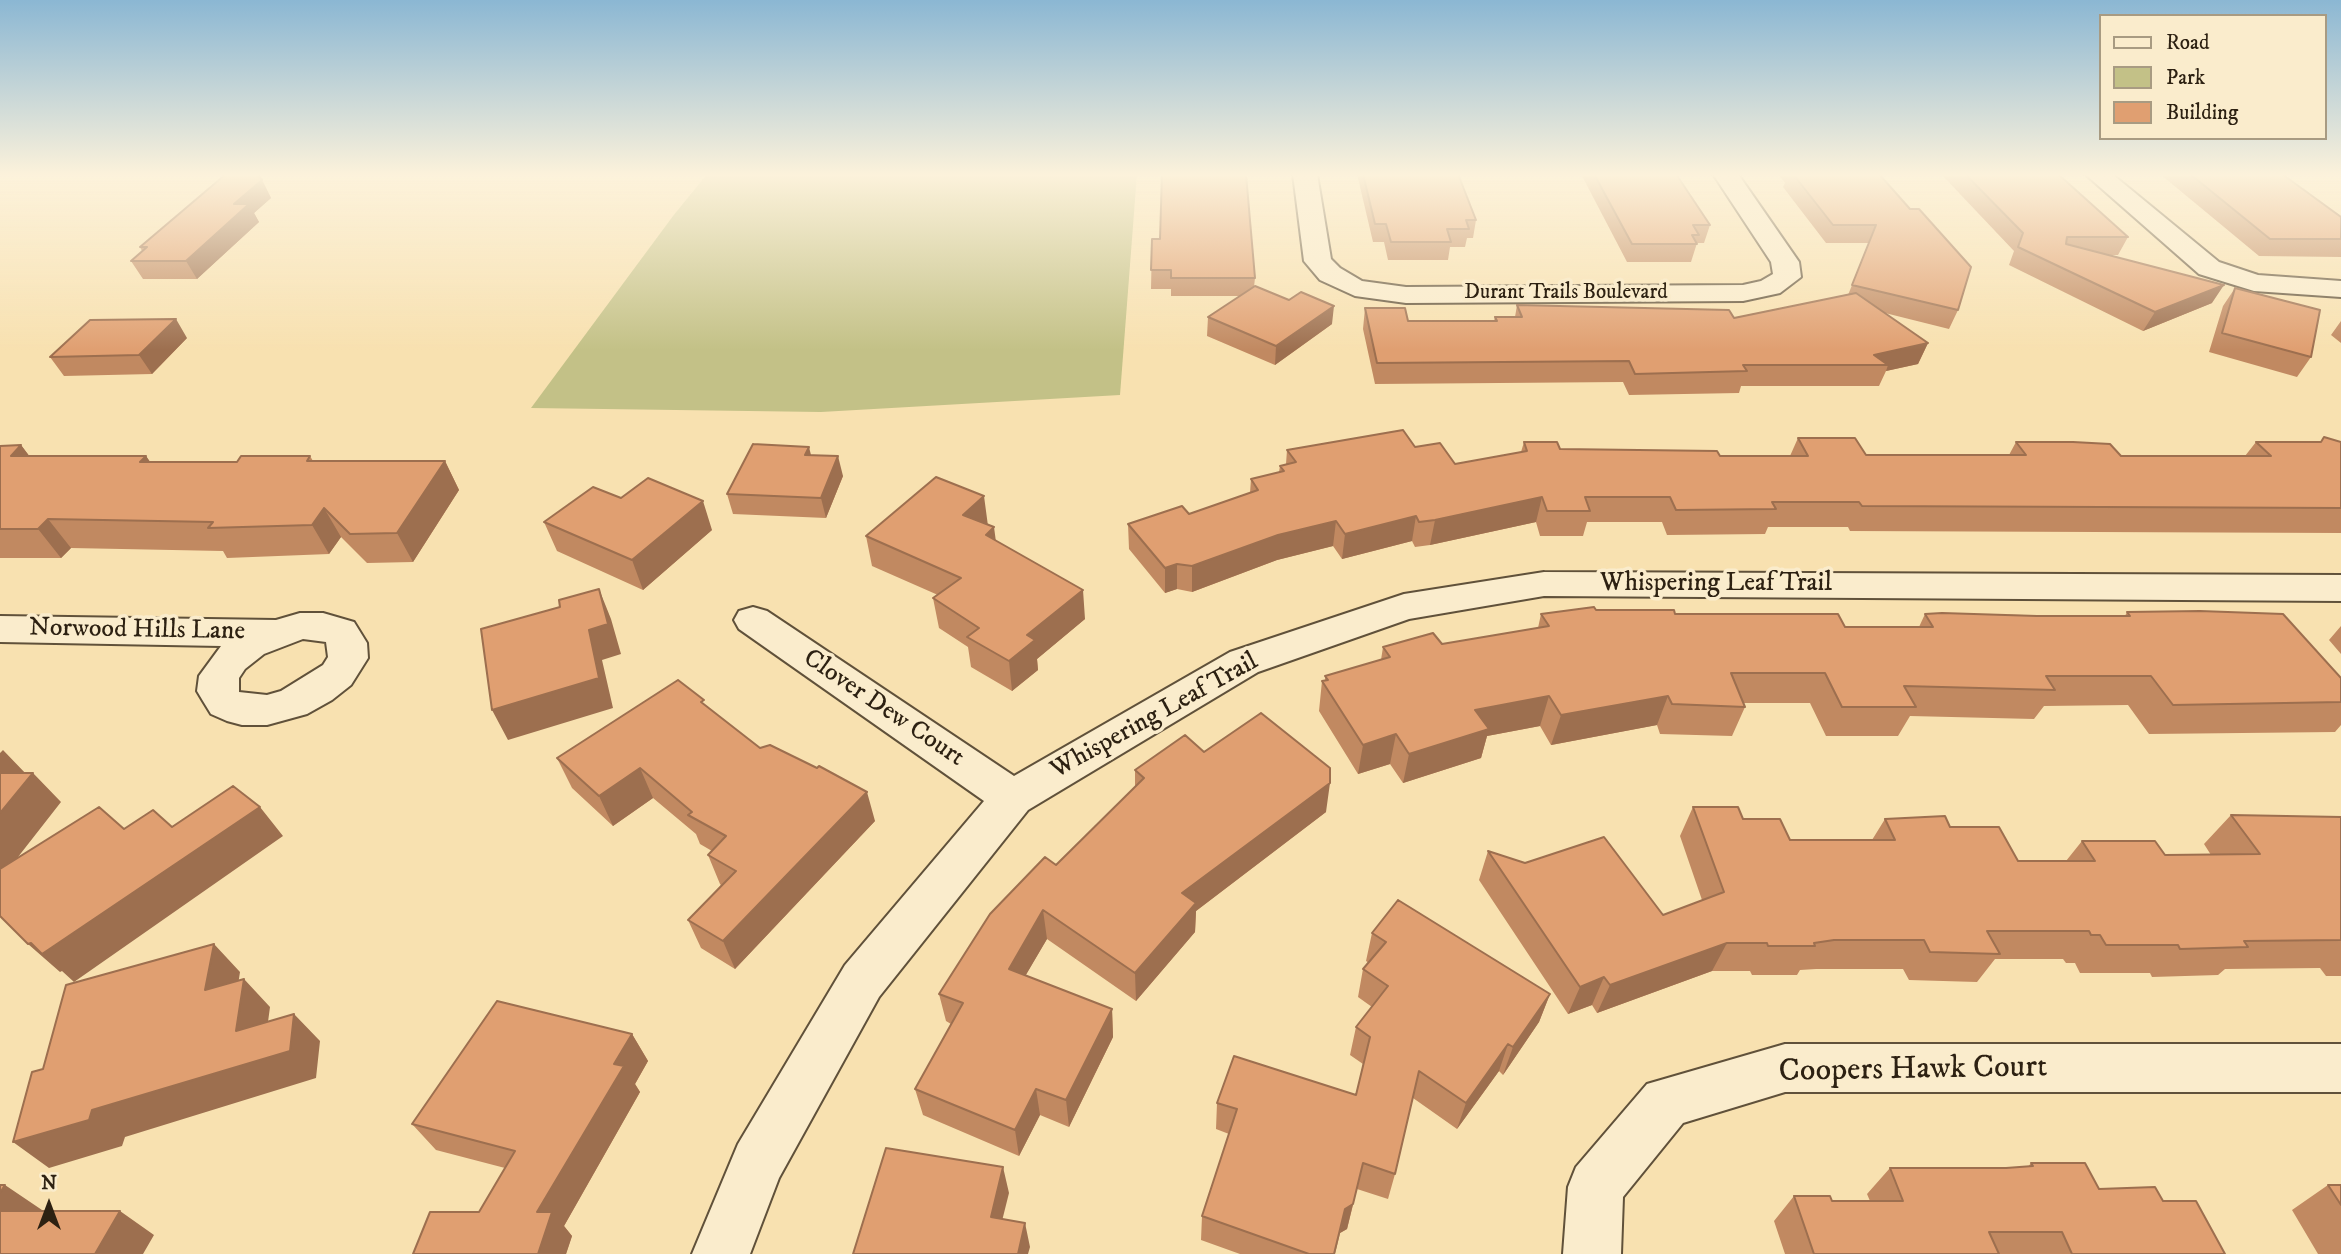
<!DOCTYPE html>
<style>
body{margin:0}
#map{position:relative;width:2341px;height:1254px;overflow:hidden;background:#f8e1b0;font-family:"IM FELL DW Pica",serif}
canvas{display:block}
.legend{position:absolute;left:2099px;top:14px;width:228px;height:126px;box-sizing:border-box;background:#faeccc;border:2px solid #a89b82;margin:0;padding:9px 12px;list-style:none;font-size:21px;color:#2d2112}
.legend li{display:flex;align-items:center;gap:14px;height:35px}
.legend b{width:35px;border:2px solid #a89b82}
.north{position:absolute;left:14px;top:1170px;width:70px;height:70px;-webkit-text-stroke:5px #faeccc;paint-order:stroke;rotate:0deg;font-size:19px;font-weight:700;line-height:28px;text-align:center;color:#2d2112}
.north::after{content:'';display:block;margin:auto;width:24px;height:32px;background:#2d2112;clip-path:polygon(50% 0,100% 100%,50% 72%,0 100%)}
</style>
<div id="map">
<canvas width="2341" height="1254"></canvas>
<ul class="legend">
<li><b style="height:9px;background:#faeccc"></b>Road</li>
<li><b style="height:19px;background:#c3c187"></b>Park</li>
<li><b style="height:19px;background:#e09f71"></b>Building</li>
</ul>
<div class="north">N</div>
</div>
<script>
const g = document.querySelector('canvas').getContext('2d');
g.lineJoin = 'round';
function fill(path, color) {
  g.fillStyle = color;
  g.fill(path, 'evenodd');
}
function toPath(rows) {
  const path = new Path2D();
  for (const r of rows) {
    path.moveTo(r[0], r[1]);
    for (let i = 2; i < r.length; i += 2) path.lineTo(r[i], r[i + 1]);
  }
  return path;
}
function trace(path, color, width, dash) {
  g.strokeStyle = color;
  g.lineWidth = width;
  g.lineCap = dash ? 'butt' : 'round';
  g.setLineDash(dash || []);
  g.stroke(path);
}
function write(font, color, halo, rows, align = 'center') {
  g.font = font + ' "IM FELL DW Pica",serif';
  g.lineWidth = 7;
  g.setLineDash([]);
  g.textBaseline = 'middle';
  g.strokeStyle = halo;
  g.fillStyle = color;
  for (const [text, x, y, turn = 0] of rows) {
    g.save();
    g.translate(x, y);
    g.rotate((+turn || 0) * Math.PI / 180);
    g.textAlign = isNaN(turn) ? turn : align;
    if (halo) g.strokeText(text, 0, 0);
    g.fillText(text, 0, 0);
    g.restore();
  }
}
const green = toPath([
 [707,174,1137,174,1120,395,821,412,531,408,673,216]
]);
const street = toPath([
 [1293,174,1317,174,1331,259,1340,268,1362,281,1406,287,1743,285,1761,281,1773,274,1771,262,1713,174,1738,174,1799,262,1801,277,1780,293,1743,301,1406,303,1355,296,1320,280,1304,261,1293,174],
 [2085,174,2112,174,2219,262,2258,275,2341,281,2341,297,2254,291,2199,274,2085,174],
 [1544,572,2341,575,2341,601,1544,596,1409,619,1258,672,1028,810,879,997,779,1178,750,1254,692,1254,738,1144,845,965,984,801,739,629,734,620,739,611,753,607,767,611,1014,776,1230,652,1404,594,1544,572],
 [300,613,323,613,354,622,367,643,368,658,351,685,332,700,307,714,267,725,242,725,227,721,211,714,203,701,197,691,199,676,221,646,0,642,0,616,276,620,300,613],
 [303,639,326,642,328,657,323,665,281,691,267,695,239,692,239,678,245,669,264,654,303,639],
 [1785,1044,2341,1044,2341,1092,1785,1092,1683,1123,1623,1197,1621,1254,1563,1254,1568,1187,1576,1167,1647,1084,1785,1044]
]);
const wall = toPath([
 [1357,174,1458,174,1476,220,1473,238,1467,238,1465,247,1450,247,1448,260,1388,260,1384,242,1373,242],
 [1581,174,1676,174,1710,225,1704,243,1697,243,1691,262,1627,262],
 [1778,174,1879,174,1958,310,1949,329,1885,313,1928,343,1918,364,1886,371,1879,386,1741,386,1739,393,1629,395,1623,382,1375,384,1363,329,1365,308,1408,321,1494,321,1495,317,1515,317,1517,305,1734,318,1848,295,1869,243,1826,243,1783,187,1785,183],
 [1941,174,2058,174,2128,237,2118,255,2111,255,2212,303,2143,331,2009,265,2014,251],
 [2160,174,2282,174,2341,217,2341,257,2259,256],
 [262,180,271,198,254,213,259,222,197,279,143,279,131,261,142,251,140,247],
 [1152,239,1255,278,1254,287,1332,324,1275,365,1207,336,1208,317,1240,296,1171,296,1171,289,1151,289],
 [2235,288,2311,357,2297,377,2209,352,2223,306],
 [2341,321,2341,343,2331,335],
 [187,338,152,374,64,376,50,357],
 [1798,438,1866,455,2009,455,2016,442,2121,456,2245,456,2256,442,2341,442,2341,533,1850,531,1848,527,1768,527,1765,534,1667,535,1662,522,1587,522,1583,536,1540,536,1536,522,1430,545,1415,547,1412,541,1342,559,1333,546,1277,560,1192,592,1177,589,1165,593,1129,549,1128,524,1189,514,1250,493,1251,479,1279,472,1280,466,1286,464,1287,450,1415,447,1455,464,1521,452,1524,442,1560,449,1720,456,1790,456],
 [21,445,29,456,146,456,150,462,237,462,310,456,313,461,445,461,459,490,413,562,367,563,341,537,329,554,227,558,223,551,71,548,61,558,0,558,0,446],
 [811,455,843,476,826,518,733,514,727,494],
 [621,498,712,530,643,590,557,551,544,522],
 [988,525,995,540,1085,619,1037,659,1038,670,1012,691,971,667,968,647,939,628,933,598,938,595,872,566,866,536],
 [1596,610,1675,614,1845,627,1919,627,1925,614,2125,616,2127,612,2341,678,2341,725,2335,732,2149,734,2128,705,2044,706,2034,719,1910,716,1898,736,1826,736,1810,703,1744,703,1745,707,1732,736,1660,734,1657,725,1551,745,1540,726,1487,736,1481,758,1403,783,1390,764,1358,774,1319,711,1322,681,1325,680,1325,676,1381,660,1383,647,1442,644,1538,628,1541,614],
 [2341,626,2341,654,2329,640],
 [706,706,760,748,875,821,735,969,701,948,688,920,721,885,720,884,708,855,712,851,700,844,696,834,653,798,613,826,572,788,557,758],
 [1204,752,1326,812,1196,911,1195,932,1136,1001,1047,939,1025,976,1112,1009,1113,1037,1069,1127,1040,1115,1019,1156,923,1115,915,1089,951,1024,946,1021,939,994,1056,865,1135,788,1135,770],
 [1693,807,1743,819,1790,840,1872,840,1885,819,1950,827,2018,861,2066,861,2082,841,2165,855,2211,855,2204,844,2231,815,2341,817,2341,976,2326,976,2320,968,2225,969,2218,975,2152,977,2150,973,2080,973,2075,963,2066,963,2063,959,1995,959,1977,982,1909,980,1903,969,1816,969,1800,970,1797,975,1752,975,1750,971,1712,971,1597,1013,1592,1005,1568,1014,1479,880,1488,851,1663,915,1702,900,1680,836],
 [1372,933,1550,994,1539,1022,1503,1075,1499,1071,1457,1129,1413,1098,1395,1174,1388,1199,1357,1189,1347,1229,1340,1233,1335,1254,1240,1254,1201,1240,1202,1216,1229,1134,1216,1129,1217,1103,1356,1095,1363,1064,1350,1055,1356,1027,1372,1007,1358,997,1363,969,1369,963,1366,961],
 [632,1034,648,1061,635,1084,640,1092,564,1226,572,1236,566,1254,413,1254,479,1212,505,1168,436,1150,412,1124],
 [2031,1163,2099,1189,2163,1201,2225,1254,1785,1254,1774,1221,1794,1196,1832,1201,1870,1201,1867,1194,1890,1168,2006,1168,2028,1167],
 [2328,1185,2341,1185,2341,1254,2318,1254,2292,1210]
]);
const shadedWall = toPath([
 [262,180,271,198,254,213,259,222,197,279,186,261,234,204],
 [2224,285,2212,303,2143,331,2155,312],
 [1334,306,1332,324,1275,365,1276,346],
 [176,319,187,338,152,374,139,355],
 [1928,343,1918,364,1886,371,1888,365,1874,355],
 [21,445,43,474,11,456],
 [809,447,814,467,805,455],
 [146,456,166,485,140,462],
 [838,456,843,476,826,518,821,498],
 [445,461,459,490,413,562,397,533],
 [984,496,988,526,963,515],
 [1542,497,1536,522,1430,545,1435,520],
 [703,501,712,530,643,590,632,560],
 [324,508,341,537,329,554,312,525],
 [1416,516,1412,541,1342,559,1345,534],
 [48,519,71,548,61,558,38,529],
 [1336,521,1333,546,1277,560,1192,592,1192,566,1278,535],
 [994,527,998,557,986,535],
 [1177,564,1177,589,1165,593,1165,568],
 [599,589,611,619,621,654,602,660,613,708,508,740,492,710,589,630],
 [1083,590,1085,619,1037,659,1038,670,1012,691,1009,661,1027,635],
 [1549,696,1540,726,1487,736,1481,758,1403,783,1409,754,1475,710],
 [1668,696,1657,725,1551,745,1561,715],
 [1396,734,1390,764,1358,774,1363,745],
 [3,750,29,777,33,773,61,802,0,880,0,753],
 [640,768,653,798,613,826,599,796],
 [1330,783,1326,812,1196,911,1195,932,1136,1001,1135,973,1182,893],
 [867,792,875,821,735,969,723,941],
 [260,807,283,836,74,982,62,971,60,972,28,944],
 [1043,910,1047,939,1013,997,1009,969],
 [1727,943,1712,971,1597,1013,1610,985],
 [214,944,240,972,233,1018,205,990],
 [1604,977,1592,1005,1568,1014,1580,987],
 [244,979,270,1007,263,1059,236,1031],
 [1550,994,1539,1022,1503,1075,1513,1047],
 [1112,1009,1113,1037,1069,1127,1066,1100],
 [294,1014,320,1041,316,1078,125,1137,122,1146,49,1168,13,1142,92,1110],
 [632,1034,648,1061,635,1084,640,1092,564,1226,572,1236,566,1254,538,1254,537,1212,614,1064],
 [1508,1044,1499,1071,1457,1129,1466,1103],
 [1036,1089,1040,1115,1019,1156,1015,1130],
 [1003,1167,1009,1193,997,1241,991,1217],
 [5,1185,42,1210,0,1218,0,1193],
 [1353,1204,1347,1229,1340,1233,1345,1209],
 [120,1211,154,1235,143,1254,95,1254],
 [1025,1223,1030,1247,1028,1254,1018,1254]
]);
const building = toPath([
 [226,174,257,174,262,180,234,204,249,204,186,261,131,261,147,247,140,247,226,174],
 [1162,174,1246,174,1255,278,1171,278,1171,270,1151,270,1152,239,1160,239,1162,174],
 [1363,174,1458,174,1476,220,1466,220,1469,229,1447,229,1451,242,1391,242,1386,224,1375,224,1363,174],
 [1594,174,1676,174,1710,225,1693,225,1699,235,1692,235,1697,244,1632,244,1594,174],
 [1793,174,1879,174,1910,209,1919,209,1971,267,1958,310,1852,285,1876,225,1833,225,1793,174],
 [1965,174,2058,174,2128,237,2067,237,2066,244,2224,285,2155,312,2018,247,2023,233,1965,174],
 [2190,174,2282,174,2341,217,2341,239,2270,239,2190,174],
 [1255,286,1289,300,1301,292,1334,306,1276,346,1208,317,1255,286],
 [2235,288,2320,310,2311,357,2222,333,2235,288],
 [1856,293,1928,343,1874,355,1888,365,1743,365,1747,371,1635,374,1629,361,1377,363,1365,308,1405,308,1408,321,1497,321,1495,317,1522,317,1517,305,1729,310,1734,318,1856,293],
 [176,319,139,355,50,357,90,320,176,319],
 [1403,430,1415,447,1440,443,1455,464,1527,451,1524,442,1557,442,1560,449,1717,451,1720,456,1808,456,1798,438,1855,438,1866,455,2026,455,2016,442,2073,442,2110,444,2121,456,2271,456,2256,442,2321,442,2324,437,2341,442,2341,508,1862,506,1859,502,1772,502,1776,509,1676,510,1670,497,1585,497,1590,511,1547,511,1542,497,1435,520,1419,522,1416,516,1345,534,1336,521,1278,535,1192,566,1177,564,1165,568,1128,524,1182,506,1189,514,1258,490,1251,479,1284,471,1280,466,1296,462,1287,450,1403,430],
 [753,444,809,447,805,455,838,456,821,498,727,494,753,444],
 [21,445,11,456,146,456,140,462,237,462,241,456,310,456,307,461,445,461,397,533,350,534,324,508,312,525,208,528,213,522,48,519,38,529,0,529,0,446,21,445],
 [936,477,984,496,963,515,994,527,986,535,1083,590,1027,635,1035,640,1009,661,967,637,979,628,933,598,961,578,866,536,936,477],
 [648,478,703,501,632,560,544,522,593,487,621,498,648,478],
 [599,589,608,624,589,630,599,678,492,710,481,629,560,607,559,600,599,589],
 [1594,607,1596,610,1674,610,1675,614,1838,614,1845,627,1933,627,1925,614,1942,613,2037,616,2130,616,2127,612,2200,611,2283,614,2341,678,2341,702,2173,705,2151,676,2046,676,2055,690,1904,686,1916,707,1842,707,1825,673,1731,673,1745,707,1672,704,1668,696,1561,715,1549,696,1475,710,1489,729,1409,754,1396,734,1363,745,1322,681,1328,680,1325,676,1390,657,1383,647,1433,633,1442,644,1549,626,1541,614,1594,607],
 [678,680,704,700,701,702,760,748,770,745,817,768,819,766,867,792,723,941,688,920,736,871,708,855,726,836,688,815,692,812,640,768,599,796,557,758,678,680],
 [1261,713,1330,768,1330,783,1182,893,1196,903,1135,973,1043,910,1009,969,1112,1009,1066,1100,1036,1089,1015,1130,915,1089,963,1003,939,994,990,914,1045,857,1056,865,1144,778,1135,770,1185,735,1204,752,1261,713],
 [0,773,33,773,0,813,0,773],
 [233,786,260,807,42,954,31,943,28,944,0,916,0,869,99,807,124,829,153,810,172,827,233,786],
 [1693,807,1738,807,1743,819,1780,819,1790,840,1895,840,1885,819,1945,816,1950,827,1999,827,2018,861,2095,861,2082,841,2155,841,2165,855,2260,854,2231,815,2341,817,2341,940,2244,941,2248,947,2180,949,2178,945,2106,945,2100,935,2091,935,2089,931,1987,931,2000,954,1930,952,1924,940,1834,940,1814,943,1815,946,1768,946,1767,943,1727,943,1610,985,1604,977,1580,987,1488,851,1525,863,1604,837,1663,915,1724,892,1693,807],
 [1398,900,1550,994,1513,1047,1508,1044,1466,1103,1419,1071,1395,1174,1363,1163,1353,1204,1345,1209,1334,1254,1309,1254,1202,1216,1237,1109,1217,1103,1234,1056,1356,1095,1370,1037,1356,1027,1388,986,1363,969,1386,942,1372,933,1398,900],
 [214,944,205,990,244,979,236,1031,294,1014,290,1051,92,1110,89,1120,13,1142,32,1072,43,1069,66,985,214,944],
 [497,1001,632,1034,614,1064,624,1066,537,1212,552,1212,538,1254,413,1254,430,1212,479,1212,515,1151,412,1124,497,1001],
 [886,1148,1003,1167,991,1217,1025,1223,1018,1254,853,1254,886,1148],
 [2031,1163,2085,1163,2099,1189,2155,1187,2163,1201,2196,1201,2225,1254,2072,1254,2062,1232,1989,1232,1999,1254,1814,1254,1794,1196,1830,1196,1832,1201,1903,1201,1890,1168,2006,1168,2033,1166,2031,1163],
 [0,1185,5,1185,0,1193,0,1185],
 [2328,1185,2341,1185,2341,1205,2328,1185],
 [0,1211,120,1211,95,1254,0,1254,0,1211]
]);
const farStreetnames = [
 ["Durant Trails Boulevard",1566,294]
];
const streetNames = [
 ["Whispering Leaf Trail",1716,585],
 ["Norwood Hills Lane",137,631,1],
 ["Clover Dew Court",883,709,34],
 ["Whispering Leaf Trail",1155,717,-29]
];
const nearStreetnames = [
 ["Coopers Hawk Court",1913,1071,-1]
];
fill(green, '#c3c187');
trace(street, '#60513a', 4);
fill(street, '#faeccc');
fill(wall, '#c18961');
fill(shadedWall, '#9d6f4f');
fill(building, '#e09f71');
trace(building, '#9d6f4f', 2);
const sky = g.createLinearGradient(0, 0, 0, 350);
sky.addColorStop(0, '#8bb7d3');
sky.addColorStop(0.5, '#fcf2db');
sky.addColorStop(1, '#fcf2db00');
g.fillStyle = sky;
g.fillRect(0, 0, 2341, 350);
write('21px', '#2d2112', '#faeccc', farStreetnames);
write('26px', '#2d2112', '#faeccc', streetNames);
write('32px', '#2d2112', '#faeccc', nearStreetnames);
</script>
